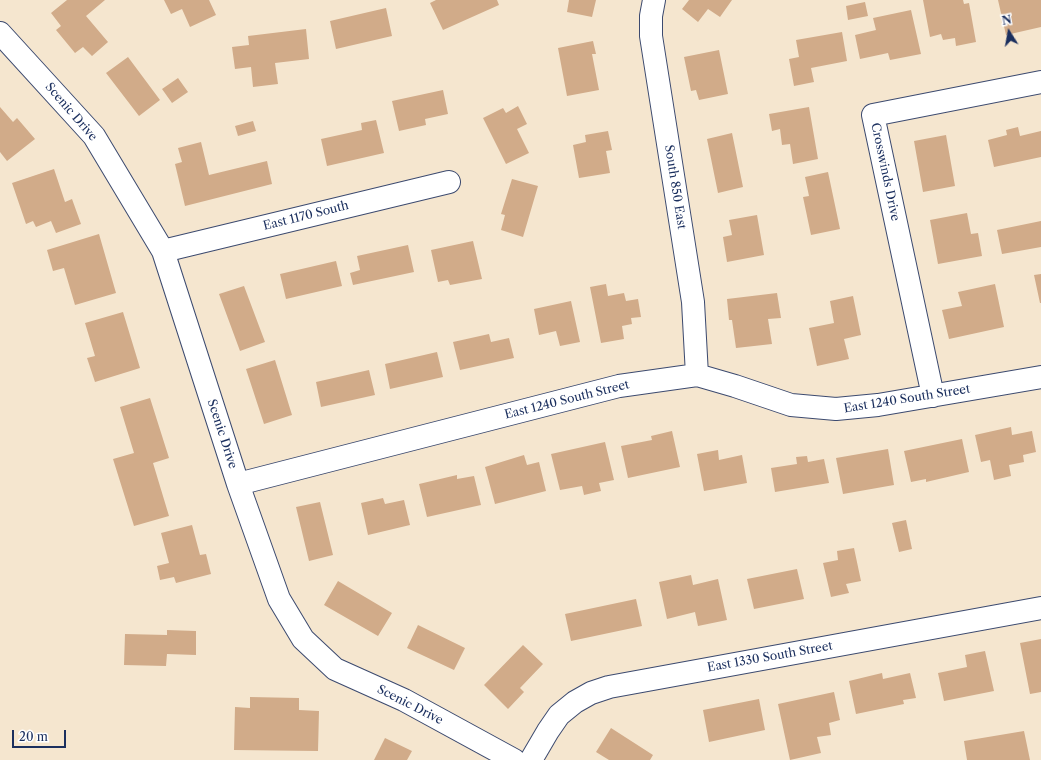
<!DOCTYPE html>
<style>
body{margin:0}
#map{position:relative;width:1041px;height:760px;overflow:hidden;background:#f5e6cf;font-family:"Libre Caslon Text",serif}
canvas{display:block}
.north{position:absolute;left:989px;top:12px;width:40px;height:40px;-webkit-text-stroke:3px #fff;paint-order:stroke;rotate:349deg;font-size:11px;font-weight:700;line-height:16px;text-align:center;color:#1b2f5e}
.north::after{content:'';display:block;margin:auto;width:14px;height:18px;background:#1b2f5e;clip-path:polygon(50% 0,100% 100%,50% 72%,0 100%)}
.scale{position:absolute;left:12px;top:730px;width:54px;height:18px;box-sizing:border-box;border:2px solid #1b2f5e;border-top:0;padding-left:5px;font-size:12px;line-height:14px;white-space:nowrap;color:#1b2f5e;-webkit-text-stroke:3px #fff;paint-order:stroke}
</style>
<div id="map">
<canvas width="1041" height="760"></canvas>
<div class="north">N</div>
<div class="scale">20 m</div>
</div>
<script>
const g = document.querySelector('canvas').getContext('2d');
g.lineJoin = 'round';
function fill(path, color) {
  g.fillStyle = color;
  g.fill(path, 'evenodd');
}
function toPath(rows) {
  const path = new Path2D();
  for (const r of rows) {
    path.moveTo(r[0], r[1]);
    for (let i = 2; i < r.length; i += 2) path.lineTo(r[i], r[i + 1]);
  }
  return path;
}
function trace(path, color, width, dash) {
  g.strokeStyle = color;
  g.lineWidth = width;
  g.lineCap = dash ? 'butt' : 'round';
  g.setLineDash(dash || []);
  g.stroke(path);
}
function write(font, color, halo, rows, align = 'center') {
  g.font = font + ' "Libre Caslon Text",serif';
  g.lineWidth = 3;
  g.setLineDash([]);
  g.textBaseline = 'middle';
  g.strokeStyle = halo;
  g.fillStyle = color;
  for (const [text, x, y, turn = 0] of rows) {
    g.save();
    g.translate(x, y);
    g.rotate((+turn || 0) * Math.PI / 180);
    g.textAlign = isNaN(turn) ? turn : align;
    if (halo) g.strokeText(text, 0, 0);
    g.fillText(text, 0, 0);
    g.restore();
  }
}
const building = toPath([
 [67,0,105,0,86,16,108,42,92,56,83,47,75,53,56,30,61,26,51,13],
 [164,0,209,0,216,15,190,27,182,9,171,14],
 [436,0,497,0,499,5,443,30,430,3],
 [569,0,596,0,592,17,567,12],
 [689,0,732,0,720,17,708,9,698,22,682,9],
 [923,0,963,0,964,4,969,3,976,42,956,46,955,38,943,40,941,34,930,37],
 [998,0,1041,0,1041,27,1006,35],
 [865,2,868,16,848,20,846,6],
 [386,8,392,36,336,49,330,21],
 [911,10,921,54,890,60,888,53,860,59,855,35,876,30,873,18],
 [306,29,309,59,275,63,278,84,253,87,251,67,235,69,232,47,249,45,248,36],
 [842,32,847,61,811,68,814,82,794,86,789,59,799,57,796,40],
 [593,41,596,54,592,54,599,90,567,96,558,48],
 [719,50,728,94,699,100,696,90,691,91,684,57],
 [128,57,160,100,139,116,106,73],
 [178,78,188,92,172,103,162,89],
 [443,90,448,114,425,119,426,125,399,131,392,101],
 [518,106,527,124,517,129,529,153,506,164,483,118,503,108,506,113],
 [0,107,13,122,17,118,35,139,7,161,0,152],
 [809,107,818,159,793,164,790,144,782,145,780,129,772,131,769,114],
 [376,120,384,153,327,166,321,139,362,130,361,123],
 [253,121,256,131,238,136,235,126],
 [1018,127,1020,136,1041,131,1041,157,994,167,988,140,1007,135,1006,130],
 [608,131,612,150,606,151,610,173,579,178,573,145,586,142,585,135],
 [732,133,743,187,718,193,707,139],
 [946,135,955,186,923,192,914,141],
 [201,142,209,175,267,161,272,184,185,206,175,164,182,162,178,148],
 [54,169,65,202,72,199,81,224,56,233,51,221,36,227,33,221,26,224,12,183],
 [828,172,840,229,811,235,803,197,809,196,805,177],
 [512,179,538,186,523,237,501,230,505,215,501,214],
 [967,213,971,234,978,233,982,256,938,264,930,220],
 [757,215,764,255,727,262,723,237,732,235,729,220],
 [1041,221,1041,247,1002,254,997,230],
 [99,234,116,293,75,305,64,268,53,271,47,250],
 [473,241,482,279,450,285,448,280,438,282,431,250],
 [408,245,414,272,353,285,350,273,360,270,357,256],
 [336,261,342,286,286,299,280,274],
 [1041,274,1041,303,1040,303,1034,275],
 [606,284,608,296,624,293,626,301,638,299,641,317,631,318,632,324,622,326,624,339,601,343,590,287],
 [995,284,1004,327,949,339,942,310,962,306,958,292],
 [244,286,265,342,240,351,219,294],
 [777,293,781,318,768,319,772,344,736,348,732,320,729,320,727,299],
 [853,296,861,335,844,339,849,359,817,366,809,328,834,323,830,301],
 [571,301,580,342,560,346,556,331,539,335,534,309],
 [123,312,140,368,95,382,87,358,95,356,85,323],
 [489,334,491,342,509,338,514,358,460,370,453,342],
 [437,352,443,377,390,389,385,364],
 [275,360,292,415,264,424,246,369],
 [369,370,375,395,321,407,316,382],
 [150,398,169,458,153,463,169,516,134,526,113,459,134,453,120,407],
 [1011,427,1012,435,1032,431,1036,452,1023,455,1024,462,1009,465,1011,476,994,480,990,460,981,462,975,435],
 [672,431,680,467,628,478,621,446,652,440,651,436],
 [962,439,969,472,926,482,926,479,911,482,904,451],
 [605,442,614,480,599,483,601,491,584,495,582,486,560,490,551,454],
 [888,449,894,485,843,494,836,458],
 [718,450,719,460,742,455,747,483,704,491,697,454],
 [524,455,527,465,539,462,546,491,495,504,485,467],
 [807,456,808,462,824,459,829,483,775,492,771,468,797,464,796,457],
 [457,475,457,479,474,476,481,505,427,517,419,484],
 [383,498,385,504,404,500,410,525,368,535,361,503],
 [320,502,333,555,309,561,296,507],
 [906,520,912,549,899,552,892,523],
 [192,525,200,555,206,554,211,574,176,583,174,577,160,580,157,566,169,563,161,533],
 [854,548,861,581,846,584,849,593,831,597,823,563,838,560,837,551],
 [797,569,804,599,754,609,747,579],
 [691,575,693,585,718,579,727,620,698,626,695,612,667,619,659,582],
 [338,581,392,613,378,636,324,605],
 [636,599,642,626,571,641,565,614],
 [418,625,465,648,454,670,407,648],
 [167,630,196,631,196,655,167,654,166,666,124,665,125,634,167,635],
 [1041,639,1041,692,1030,694,1020,643],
 [523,645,543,664,520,688,524,692,508,709,484,685],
 [985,651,994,691,944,701,938,673,967,667,965,655],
 [882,673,883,679,910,673,916,698,903,700,904,704,856,714,849,681],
 [834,692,840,720,829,723,831,735,817,737,821,753,790,760,778,704],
 [250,697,299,698,299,710,319,711,318,751,234,750,235,707,250,708],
 [759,699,765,730,709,742,703,710],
 [611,728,653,755,650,760,609,760,596,752],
 [1024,731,1030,760,967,760,964,741],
 [385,738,412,751,407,760,374,760]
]);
const minor = toPath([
 [654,0,651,16,651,36,693,302,697,375],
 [0,33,94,136,163,251,238,484,279,599,303,639,335,669,404,700,514,760],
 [163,251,449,182],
 [933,396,873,115,1041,82],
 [238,484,619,386,697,375,735,386,791,405,836,409,878,405,1041,377],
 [531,760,548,731,559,715,575,702,591,693,609,687,1041,608]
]);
const streetNames = [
 ["Scenic Drive",71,112,49],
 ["Crosswinds Drive",885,172,78],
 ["South 850 East",675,187,81],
 ["East 1170 South",306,216,-14],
 ["East 1240 South Street",907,399,-9],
 ["East 1240 South Street",567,400,-14],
 ["Scenic Drive",222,434,72],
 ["East 1330 South Street",770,657,-10],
 ["Scenic Drive",410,705,27]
];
fill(building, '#d1ab89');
trace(minor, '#3c4a6f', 24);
trace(minor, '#fff', 22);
write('12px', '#1b2f5e', '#fff', streetNames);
</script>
